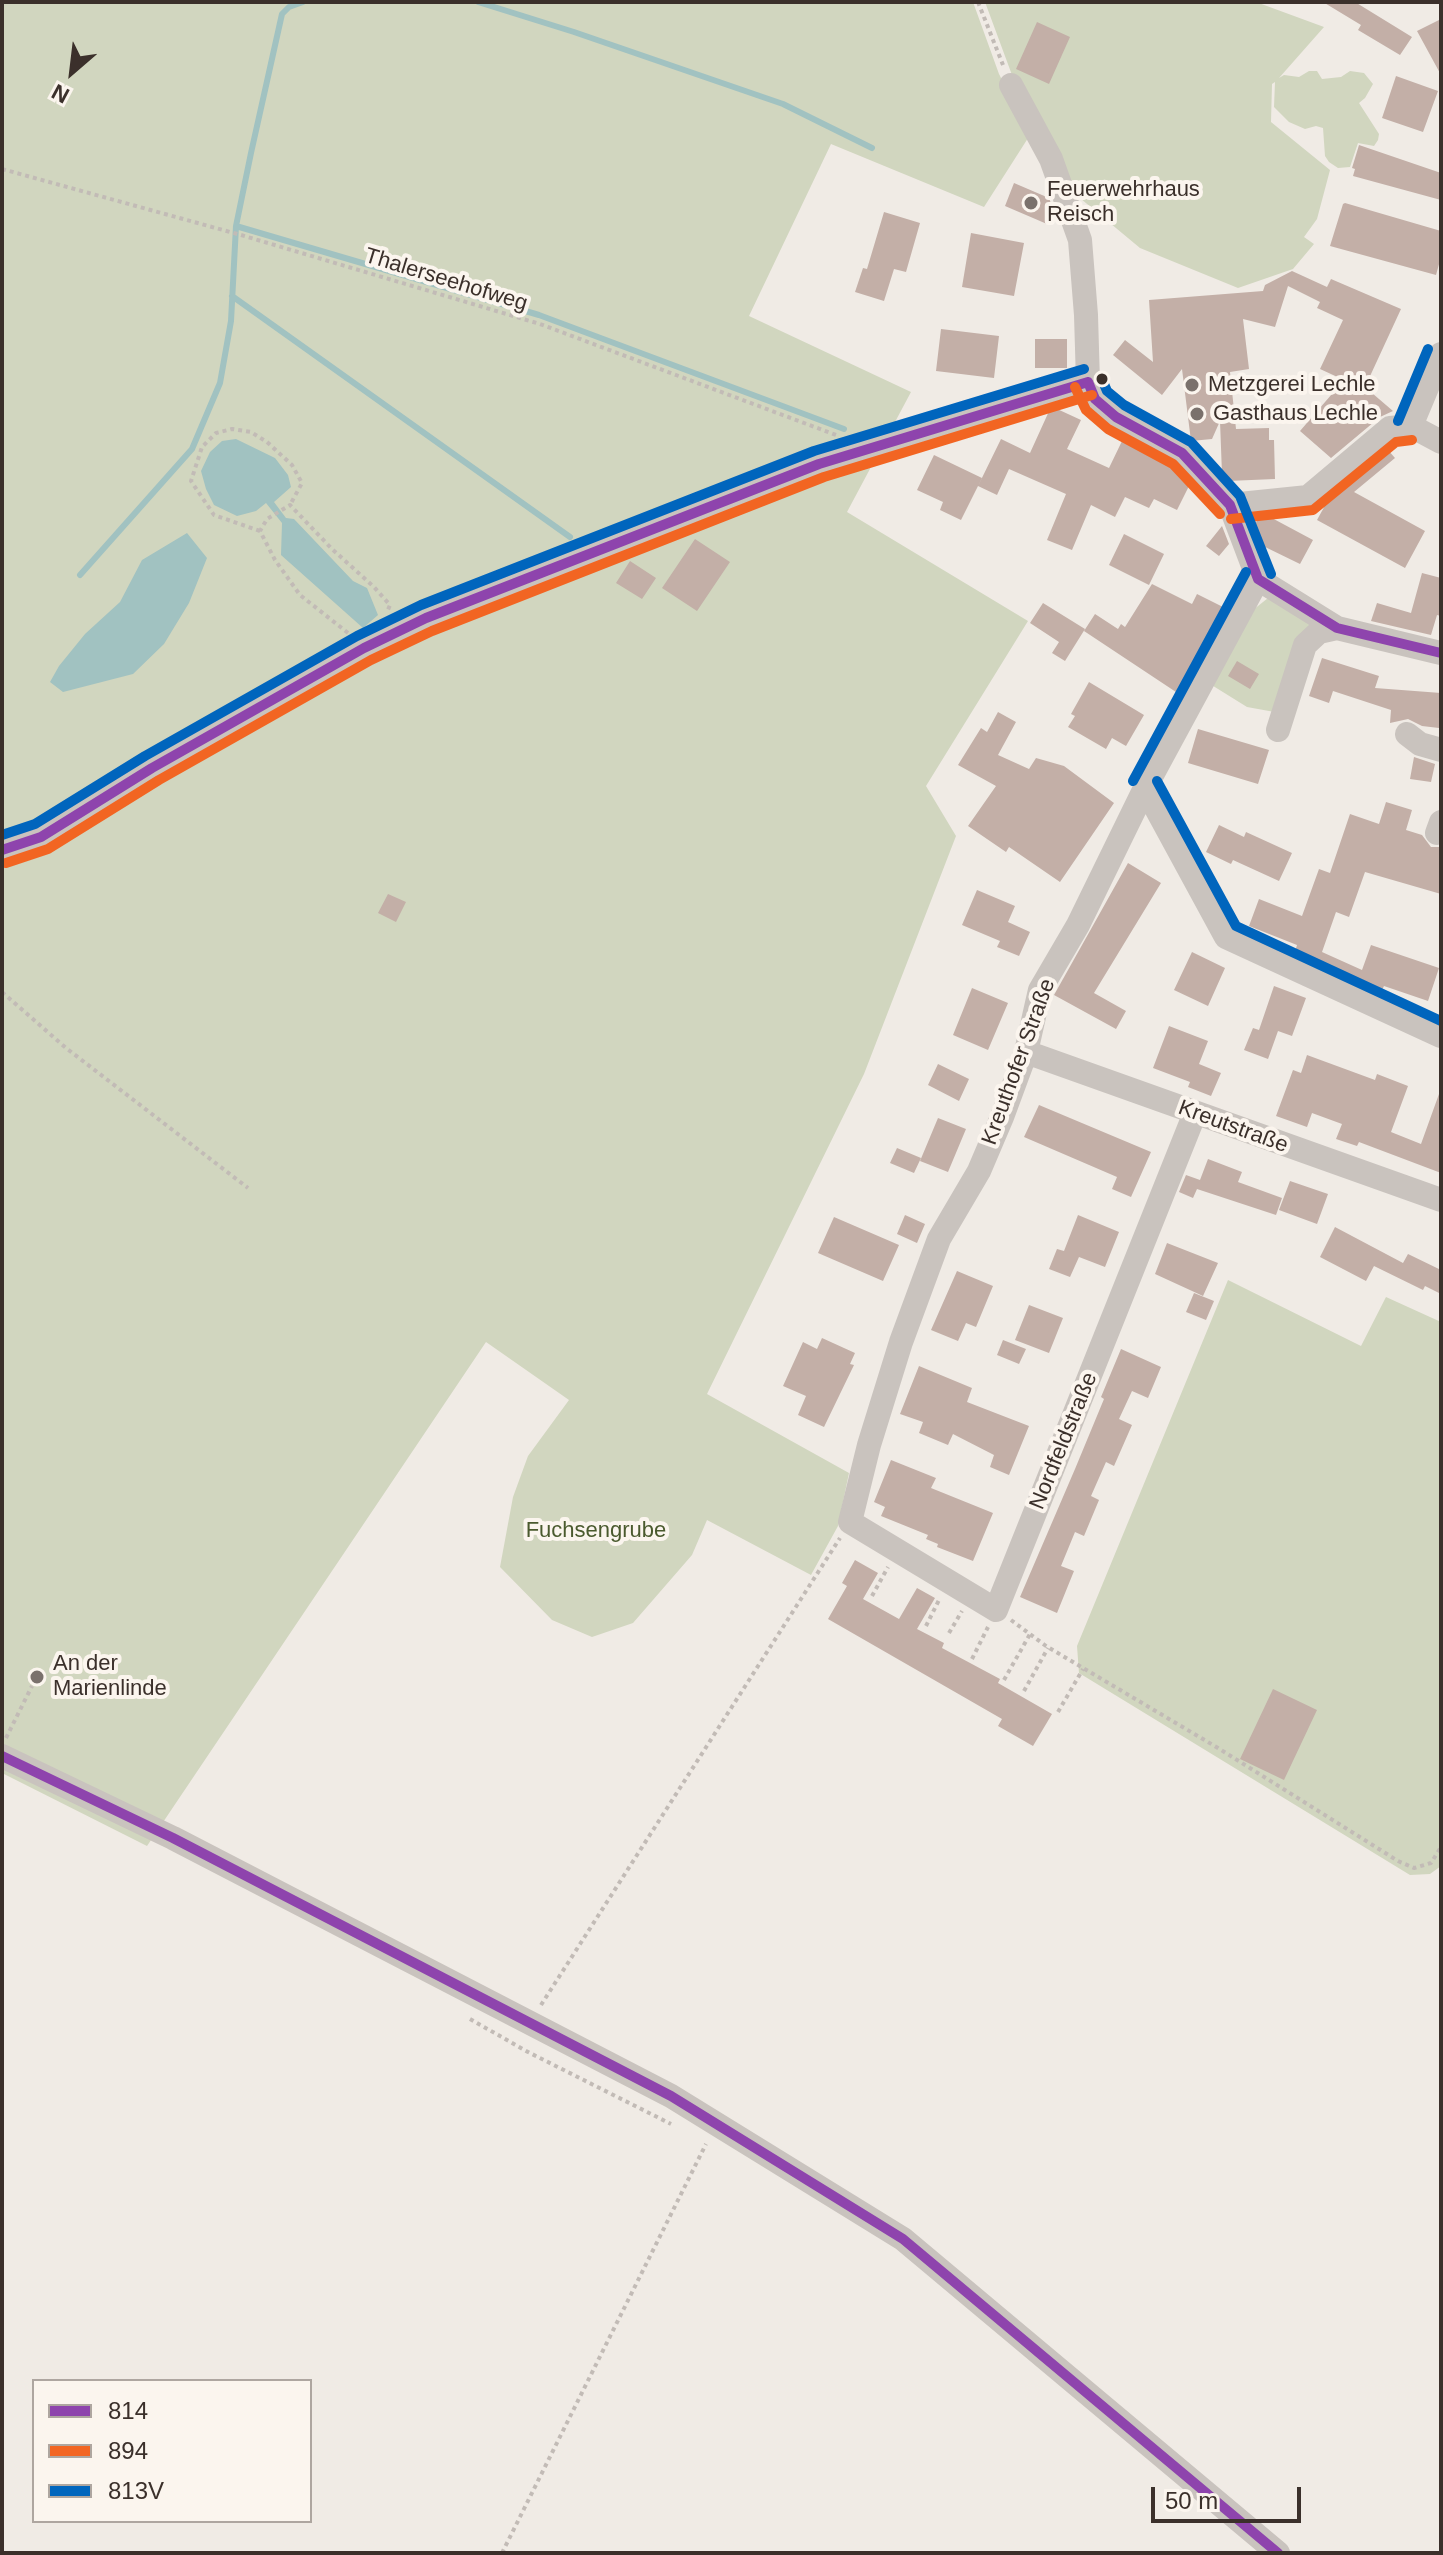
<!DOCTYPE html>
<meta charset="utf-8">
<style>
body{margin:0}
#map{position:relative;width:1443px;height:2555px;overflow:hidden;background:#f0ebe5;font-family:Helvetica,sans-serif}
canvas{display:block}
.frame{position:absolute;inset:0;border:4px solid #3b302b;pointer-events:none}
.legend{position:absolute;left:32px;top:2379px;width:280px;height:144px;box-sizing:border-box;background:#fbf5ee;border:2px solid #aea6a0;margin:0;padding:10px 14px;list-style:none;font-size:24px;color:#3b302b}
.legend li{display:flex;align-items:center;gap:16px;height:40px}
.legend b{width:40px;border:2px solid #aea6a0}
.north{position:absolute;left:32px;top:32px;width:80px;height:80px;-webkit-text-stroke:6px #fbf5ee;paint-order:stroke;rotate:208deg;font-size:22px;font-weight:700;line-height:32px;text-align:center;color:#3b302b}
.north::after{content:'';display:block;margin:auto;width:28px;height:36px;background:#3b302b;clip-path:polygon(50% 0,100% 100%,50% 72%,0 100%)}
.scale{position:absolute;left:1151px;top:2487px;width:150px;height:36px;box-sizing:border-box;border:4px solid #3b302b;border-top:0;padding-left:10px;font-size:24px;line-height:28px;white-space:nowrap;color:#3b302b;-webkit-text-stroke:6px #fbf5ee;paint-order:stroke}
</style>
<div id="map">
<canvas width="1443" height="2555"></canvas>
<div class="frame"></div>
<ul class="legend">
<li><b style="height:10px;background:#8e44ad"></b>814</li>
<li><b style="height:10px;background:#f26522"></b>894</li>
<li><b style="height:10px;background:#0065bd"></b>813V</li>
</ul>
<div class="north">N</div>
<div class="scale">50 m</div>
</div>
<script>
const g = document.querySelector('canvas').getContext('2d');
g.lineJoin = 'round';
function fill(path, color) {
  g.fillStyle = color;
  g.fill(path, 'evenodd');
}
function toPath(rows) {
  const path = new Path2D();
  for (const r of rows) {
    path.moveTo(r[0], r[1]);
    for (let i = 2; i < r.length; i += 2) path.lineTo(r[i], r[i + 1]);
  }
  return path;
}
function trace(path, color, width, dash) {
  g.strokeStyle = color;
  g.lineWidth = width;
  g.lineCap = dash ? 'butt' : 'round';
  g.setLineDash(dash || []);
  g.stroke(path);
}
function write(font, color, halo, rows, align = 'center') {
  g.font = font + ' Helvetica,sans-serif';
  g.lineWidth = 8;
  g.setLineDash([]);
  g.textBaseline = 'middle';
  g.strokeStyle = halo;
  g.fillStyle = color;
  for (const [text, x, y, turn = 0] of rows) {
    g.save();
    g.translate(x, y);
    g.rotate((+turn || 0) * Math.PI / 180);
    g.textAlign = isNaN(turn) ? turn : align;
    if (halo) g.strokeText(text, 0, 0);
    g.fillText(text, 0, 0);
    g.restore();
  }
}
const green = toPath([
 [2,2,973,2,999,74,1030,135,984,207,831,144,749,316,911,392,847,512,1028,621,926,786,956,836,864,1074,707,1394,849,1473,838,1526,811,1575,707,1520,692,1555,633,1623,592,1637,552,1620,500,1567,513,1497,528,1456,569,1400,486,1342,147,1846,2,1773],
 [985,2,1256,2,1324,27,1279,78,1284,75,1299,77,1309,71,1317,71,1322,79,1341,77,1350,71,1364,73,1373,84,1365,98,1359,103,1379,134,1378,140,1374,146,1358,143,1350,167,1338,168,1329,162,1325,156,1323,128,1316,126,1305,129,1289,122,1274,107,1275,82,1272,84,1271,122,1330,170,1317,219,1304,237,1314,244,1293,269,1238,288,1140,248,1057,179,1012,75],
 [1273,594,1317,623,1310,658,1291,715,1247,707,1210,684,1248,614],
 [1228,1280,1361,1346,1386,1297,1441,1322,1441,1866,1430,1874,1410,1875,1079,1673,1077,1646]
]);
const water = toPath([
 [236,439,275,458,288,475,291,487,274,502,286,518,294,519,353,581,367,588,378,615,363,628,281,555,282,523,266,503,256,511,237,516,214,505,206,489,201,471,210,452,222,441],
 [187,533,207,558,189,603,164,644,133,674,63,692,50,682,59,666,85,634,120,602,142,560]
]);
const stream = toPath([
 [478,2,574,32,783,104,872,148],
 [236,226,539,315,844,429],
 [232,296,570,537],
 [80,575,192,449,220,383,231,321,236,226,251,153,282,14,289,7,303,2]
]);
const building = toPath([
 [1323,2,1355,2,1412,37,1400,55,1358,30,1361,25],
 [1441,19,1441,75,1417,31],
 [1037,22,1070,37,1049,84,1016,69],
 [1396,76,1438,91,1423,132,1382,118],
 [1359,145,1441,173,1441,200,1353,176,1355,169,1352,168],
 [1014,183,1049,198,1053,209,1047,224,1005,206],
 [1345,203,1441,231,1441,257,1436,275,1330,246,1343,204],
 [884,212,920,223,906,272,894,269,884,301,855,292,863,268,867,269],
 [971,233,1024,243,1014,296,962,287],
 [1292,271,1327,287,1331,279,1401,309,1365,387,1393,411,1380,417,1331,458,1300,431,1344,380,1320,369,1343,320,1317,308,1320,302,1288,286,1275,327,1243,319,1249,369,1230,372,1236,429,1269,428,1269,440,1274,440,1275,479,1228,481,1222,474,1220,421,1212,439,1191,441,1182,369,1162,395,1113,355,1125,340,1153,362,1149,300,1263,291,1265,285],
 [941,329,999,336,994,378,936,371],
 [1035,339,1067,339,1067,368,1035,368],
 [1055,408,1081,420,1067,449,1109,468,1123,439,1173,465,1190,484,1177,510,1154,499,1149,508,1125,497,1115,517,1091,505,1072,550,1047,540,1066,494,1009,469,997,495,978,486,1001,439,1030,453,1050,409],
 [1388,450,1395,458,1354,492,1425,531,1405,568,1317,520,1328,500],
 [934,455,982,478,961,520,940,510,943,502,917,490],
 [1260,517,1270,517,1313,540,1300,564,1261,545,1254,525],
 [1222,526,1229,544,1219,556,1206,546],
 [1124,534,1164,554,1149,585,1109,565],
 [695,539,730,562,697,611,662,588],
 [630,561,656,578,642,599,616,583],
 [1422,573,1441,578,1441,616,1437,615,1431,635,1371,621,1377,603,1411,613],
 [1152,584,1192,604,1197,594,1225,608,1179,694,1084,631,1095,614,1118,629,1121,624,1125,627],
 [1043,603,1085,629,1065,661,1052,653,1059,642,1030,623],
 [1322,658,1379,676,1375,688,1441,693,1439,728,1422,726,1408,719,1390,723,1391,710,1333,691,1329,703,1309,696],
 [1237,661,1259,674,1250,689,1228,676],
 [1089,682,1144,715,1126,746,1112,738,1106,749,1068,727,1075,716,1071,714],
 [998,712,1016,722,998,755,1029,769,1036,758,1064,766,1114,803,1060,882,1009,847,1006,852,968,826,996,786,958,765,981,728,987,732],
 [1198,729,1269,750,1258,784,1188,763],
 [1414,757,1435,764,1431,782,1410,779],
 [1386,802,1412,810,1406,830,1422,835,1431,847,1441,847,1441,894,1365,872,1349,917,1336,912,1322,952,1362,970,1371,945,1439,968,1428,1001,1384,986,1381,992,1295,952,1297,945,1249,926,1259,899,1302,916,1319,869,1330,873,1350,814,1379,824],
 [1219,825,1244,837,1246,832,1292,853,1279,881,1233,860,1231,864,1206,852],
 [1128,863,1161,883,1094,993,1126,1011,1116,1029,1054,995],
 [977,890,1015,906,1008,922,1030,932,1019,956,997,947,1000,941,962,925],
 [388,894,406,902,396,922,378,913],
 [1192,952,1225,968,1208,1006,1174,990],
 [1274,986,1306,998,1292,1036,1278,1031,1268,1059,1244,1050,1253,1028,1259,1030],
 [972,988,1008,1003,988,1050,953,1035],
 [1169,1026,1208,1041,1199,1064,1221,1073,1211,1096,1188,1087,1190,1082,1153,1068],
 [1307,1055,1375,1080,1377,1074,1408,1086,1391,1132,1421,1144,1439,1094,1441,1094,1441,1173,1359,1142,1357,1146,1336,1139,1342,1124,1312,1113,1307,1127,1276,1116,1293,1070,1301,1073],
 [938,1064,969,1079,959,1101,928,1085],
 [1039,1105,1151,1152,1131,1197,1112,1189,1117,1177,1024,1137],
 [938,1118,966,1129,948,1172,920,1161],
 [897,1148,921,1158,914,1173,890,1163],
 [1208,1159,1242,1172,1238,1182,1282,1198,1276,1215,1197,1189,1193,1198,1179,1192,1186,1175,1200,1180],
 [1290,1181,1328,1194,1317,1224,1279,1210],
 [905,1215,925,1224,917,1243,897,1234],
 [1078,1215,1119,1232,1105,1267,1079,1257,1070,1277,1049,1269,1057,1249,1064,1251],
 [834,1217,899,1245,883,1281,818,1253],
 [1335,1227,1403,1263,1408,1254,1441,1270,1441,1294,1425,1286,1423,1290,1374,1266,1366,1281,1320,1257],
 [1167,1243,1218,1263,1203,1296,1155,1274],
 [957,1271,993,1286,976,1327,966,1323,958,1341,931,1330],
 [1194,1293,1214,1301,1206,1320,1186,1312],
 [1029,1305,1063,1318,1049,1353,1015,1340],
 [822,1338,855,1353,850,1364,854,1365,824,1427,798,1415,806,1396,783,1386,803,1342,817,1349],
 [1003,1340,1026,1349,1019,1364,997,1355],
 [1121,1349,1161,1367,1148,1398,1132,1391,1119,1419,1132,1425,1114,1466,1106,1462,1091,1496,1099,1500,1084,1536,1075,1532,1061,1566,1074,1571,1057,1613,1020,1597,1075,1469,1104,1399,1101,1397],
 [919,1366,972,1388,967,1402,1029,1426,1009,1475,990,1467,994,1455,953,1434,948,1445,919,1433,923,1422,900,1414],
 [891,1460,936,1478,931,1488,993,1513,973,1561,937,1547,938,1544,926,1539,928,1535,881,1516,885,1507,874,1502],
 [855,1560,878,1573,863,1599,899,1619,917,1588,935,1598,917,1629,944,1643,942,1648,1000,1679,998,1683,1052,1714,1033,1746,998,1726,1002,1719,828,1619,847,1586,842,1583],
 [1273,1689,1317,1710,1284,1780,1240,1759]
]);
const path = toPath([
 [978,2,1003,65],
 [2,169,241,235,540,324,836,435],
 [260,531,214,515,191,481,202,447,216,433,232,429,251,432,267,442,292,465,302,483,290,505],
 [348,633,300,595,275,560,260,531,267,519,290,505,332,549,374,587,390,605,387,612],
 [2,992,66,1048,248,1188],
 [872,1596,888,1567],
 [1011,1620,1046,1646,1218,1748,1398,1861,1414,1868,1431,1863,1441,1847],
 [926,1626,939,1600],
 [949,1633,962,1611],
 [972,1659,988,1627],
 [1004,1680,1030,1634],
 [1024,1691,1048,1648],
 [1058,1712,1083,1669],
 [6,1738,32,1686],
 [541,2005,840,1538],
 [470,2019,528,2052,671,2124],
 [502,2553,706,2144]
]);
const minor = toPath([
 [1011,85,1051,159,1080,240,1086,315,1088,382,1095,399,1116,417,1182,453,1230,505,1258,579,1337,628,1441,653],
 [1411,426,1441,354],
 [1411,426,1441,442],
 [1230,505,1308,497,1390,428,1411,426],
 [1278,730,1305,645,1319,632,1337,628],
 [1407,734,1420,744,1441,750],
 [1145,788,1226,937,1441,1036],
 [1437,833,1441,822],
 [2,850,41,837,152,768,364,648,426,618,819,464,1088,382],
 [1026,1052,1441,1200],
 [1195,1113,996,1610,850,1522,869,1445,901,1342,939,1239,979,1171,1002,1117,1026,1052,1040,990,1078,925,1145,788,1258,579],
 [2,1756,173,1838,671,2096,903,2239,1278,2553]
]);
const bus1 = toPath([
 [1088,382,1095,399,1116,417,1182,453,1230,505,1258,579,1337,628,1441,653],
 [2,850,41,837,152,768,364,648,426,618,819,464,1088,382],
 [2,1756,173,1838,671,2096,903,2239,1278,2553]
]);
const bus2 = toPath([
 [1075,387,1086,410,1108,429,1173,464,1220,514],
 [1231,519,1313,510,1396,442,1412,440],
 [6,863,48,849,159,780,371,660,432,631,824,477,1092,395]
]);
const bus3 = toPath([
 [1101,377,1107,391,1124,405,1191,442,1240,496,1271,574],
 [1398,421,1428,349],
 [1133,781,1246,572],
 [1157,781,1236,926,1441,1021],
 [2,835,35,824,145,756,357,636,421,605,814,451,1084,369]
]);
const markers = [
 [1031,203,8,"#7a716c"],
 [1102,379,7,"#3b302b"],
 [1192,385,8,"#7a716c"],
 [1197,414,8,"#7a716c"],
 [37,1677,8,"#7a716c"]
];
const poiNames = [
 ["Feuerwehrhaus",1047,190],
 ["Reisch",1047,215],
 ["Metzgerei Lechle",1208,385],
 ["Gasthaus Lechle",1213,414],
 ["An der",53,1664],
 ["Marienlinde",53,1689]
];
const streetNames = [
 ["Thalerseehofweg",446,280,17],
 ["Kreuthofer Straße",1019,1062,-70],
 ["Kreutstraße",1233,1127,20],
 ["Nordfeldstraße",1064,1441,-68]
];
const parkNames = [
 ["Fuchsengrube",596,1531]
];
fill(green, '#d1d6bf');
fill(water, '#a1c2c1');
trace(stream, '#a1c2c1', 6);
fill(building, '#c3afa7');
trace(path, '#c2bbb6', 4, [4, 4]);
trace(minor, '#c9c3be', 24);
trace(bus1, '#8e44ad', 10);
trace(bus2, '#f26522', 10);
trace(bus3, '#0065bd', 10);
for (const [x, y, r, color] of markers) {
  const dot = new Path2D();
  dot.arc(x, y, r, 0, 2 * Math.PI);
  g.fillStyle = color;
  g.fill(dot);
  trace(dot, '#fbf5ee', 3);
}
write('22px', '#3b302b', '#fbf5ee', poiNames, 'left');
write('22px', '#3b302b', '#fbf5ee', streetNames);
write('22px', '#4a5a2e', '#fbf5ee', parkNames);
</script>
